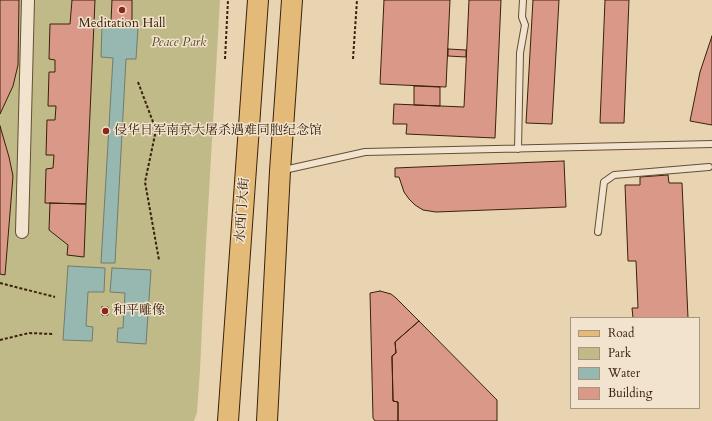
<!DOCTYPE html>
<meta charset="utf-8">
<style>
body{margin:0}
#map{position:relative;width:712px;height:421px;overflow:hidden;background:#e9d4b2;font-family:Cardo,serif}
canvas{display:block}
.legend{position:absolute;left:570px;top:317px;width:130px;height:92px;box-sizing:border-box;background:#f1e3cd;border:1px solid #a8957f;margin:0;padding:5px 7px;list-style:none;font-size:12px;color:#3a210b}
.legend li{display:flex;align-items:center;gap:8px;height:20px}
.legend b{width:20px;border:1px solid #a8957f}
</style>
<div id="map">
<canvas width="712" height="421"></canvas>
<ul class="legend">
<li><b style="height:5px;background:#e4ba79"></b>Road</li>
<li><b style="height:11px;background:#bfba87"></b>Park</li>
<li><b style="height:11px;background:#97b8b0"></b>Water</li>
<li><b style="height:11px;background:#da9988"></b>Building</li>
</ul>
</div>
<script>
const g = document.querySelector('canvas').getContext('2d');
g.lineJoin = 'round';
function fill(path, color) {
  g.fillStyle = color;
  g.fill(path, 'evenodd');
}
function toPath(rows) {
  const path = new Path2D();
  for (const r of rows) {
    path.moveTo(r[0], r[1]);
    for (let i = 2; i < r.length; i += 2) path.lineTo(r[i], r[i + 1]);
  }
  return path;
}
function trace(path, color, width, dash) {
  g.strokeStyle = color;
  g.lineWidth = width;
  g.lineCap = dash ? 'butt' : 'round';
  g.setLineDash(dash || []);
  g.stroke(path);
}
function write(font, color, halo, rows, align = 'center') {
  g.font = font + ' Cardo,"Noto Serif SC",serif';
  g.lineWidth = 3;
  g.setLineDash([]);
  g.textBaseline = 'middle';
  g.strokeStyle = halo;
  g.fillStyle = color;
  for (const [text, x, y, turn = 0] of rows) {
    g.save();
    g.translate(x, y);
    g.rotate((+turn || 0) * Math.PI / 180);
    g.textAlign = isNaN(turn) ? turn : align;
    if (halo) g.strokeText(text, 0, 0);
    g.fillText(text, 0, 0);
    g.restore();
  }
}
const green = toPath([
 [0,0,220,0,205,262,200,370,197,412,194,421,0,421]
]);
const water = toPath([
 [102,26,138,28,136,59,126,59,115,263,101,263,113,58,101,57,102,26],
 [68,266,105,268,104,292,88,292,86,326,93,327,92,341,63,340,68,266],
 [112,268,151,270,146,344,117,342,118,328,123,328,125,293,110,292,112,268]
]);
const building = toPath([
 [0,0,19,0,18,65,13,86,0,114,0,0],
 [72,0,95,0,86,204,45,203,46,169,53,168,54,155,46,155,47,120,55,120,56,106,48,106,49,72,55,72,55,60,49,59,50,24,70,24,72,0],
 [112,0,132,0,132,21,111,21,112,0],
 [384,0,450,0,446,87,380,84,384,0],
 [469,0,501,0,495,138,406,134,407,124,393,124,394,104,464,107,469,0],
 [533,0,559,0,552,124,526,123,533,0],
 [605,0,629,0,624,123,600,123,605,0],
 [712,36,712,125,690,121,700,72,712,36],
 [448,49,466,50,466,57,448,56,448,49],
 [414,86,440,87,440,106,414,105,414,86],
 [0,126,9,157,13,176,5,275,0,274,0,126],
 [564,161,566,207,436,212,423,210,415,205,409,199,404,192,399,177,395,177,395,168,564,161],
 [668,175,669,183,682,183,688,318,633,318,632,308,638,308,636,261,628,261,625,185,640,185,640,177,668,175],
 [50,203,86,204,84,257,67,255,68,245,49,230,50,203],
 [380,291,391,294,396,298,419,321,395,342,396,353,392,356,393,401,398,402,398,421,375,421,373,418,370,293,380,291],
 [102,307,108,307,108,315,102,315,102,307],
 [419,321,497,400,497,421,398,421,398,402,393,401,392,356,396,353,395,342,419,321]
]);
const path = toPath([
 [225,59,228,0],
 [353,59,357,0],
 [138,82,156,130,145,182,159,260],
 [0,283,55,297],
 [0,340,29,333,53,334]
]);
const service = toPath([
 [518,149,520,53,525,25,522,17,523,0],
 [284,170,365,152,712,144],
 [598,232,604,182,614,175,709,167]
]);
const minor = toPath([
 [22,232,28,0]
]);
const primary = toPath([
 [228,421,258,0],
 [267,421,280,171,292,0]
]);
const markers = [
 [122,10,4,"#8f2418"],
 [106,131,4,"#8f2418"],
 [105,311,4,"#8f2418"]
];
const poiNames = [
 ["Meditation Hall",122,24,"center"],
 ["侵华日军南京大屠杀遇难同胞纪念馆",114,131],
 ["和平雕像",113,311]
];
const parkNames = [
 ["Peace Park",179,43]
];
const streetNames = [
 ["水西门大街",243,210,-86]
];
fill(green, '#bfba87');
fill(water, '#97b8b0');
trace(water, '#727c6e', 1);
fill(building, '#da9988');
trace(building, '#3a210b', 1);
trace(service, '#664e35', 8);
trace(minor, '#664e35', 14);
trace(primary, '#3a210b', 22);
trace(path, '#3a210b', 2, [3, 2]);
trace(service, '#f1e3cd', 6);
trace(minor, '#f1e3cd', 12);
trace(primary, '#e4ba79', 20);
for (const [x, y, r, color] of markers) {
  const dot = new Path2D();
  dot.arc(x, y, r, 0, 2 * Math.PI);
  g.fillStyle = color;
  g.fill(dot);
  trace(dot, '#f1e3cd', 1.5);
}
write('13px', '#3a210b', '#f1e3cd', poiNames, 'left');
write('italic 13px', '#5b472a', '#f1e3cd', parkNames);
write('13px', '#3a210b', '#f1e3cd', streetNames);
</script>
